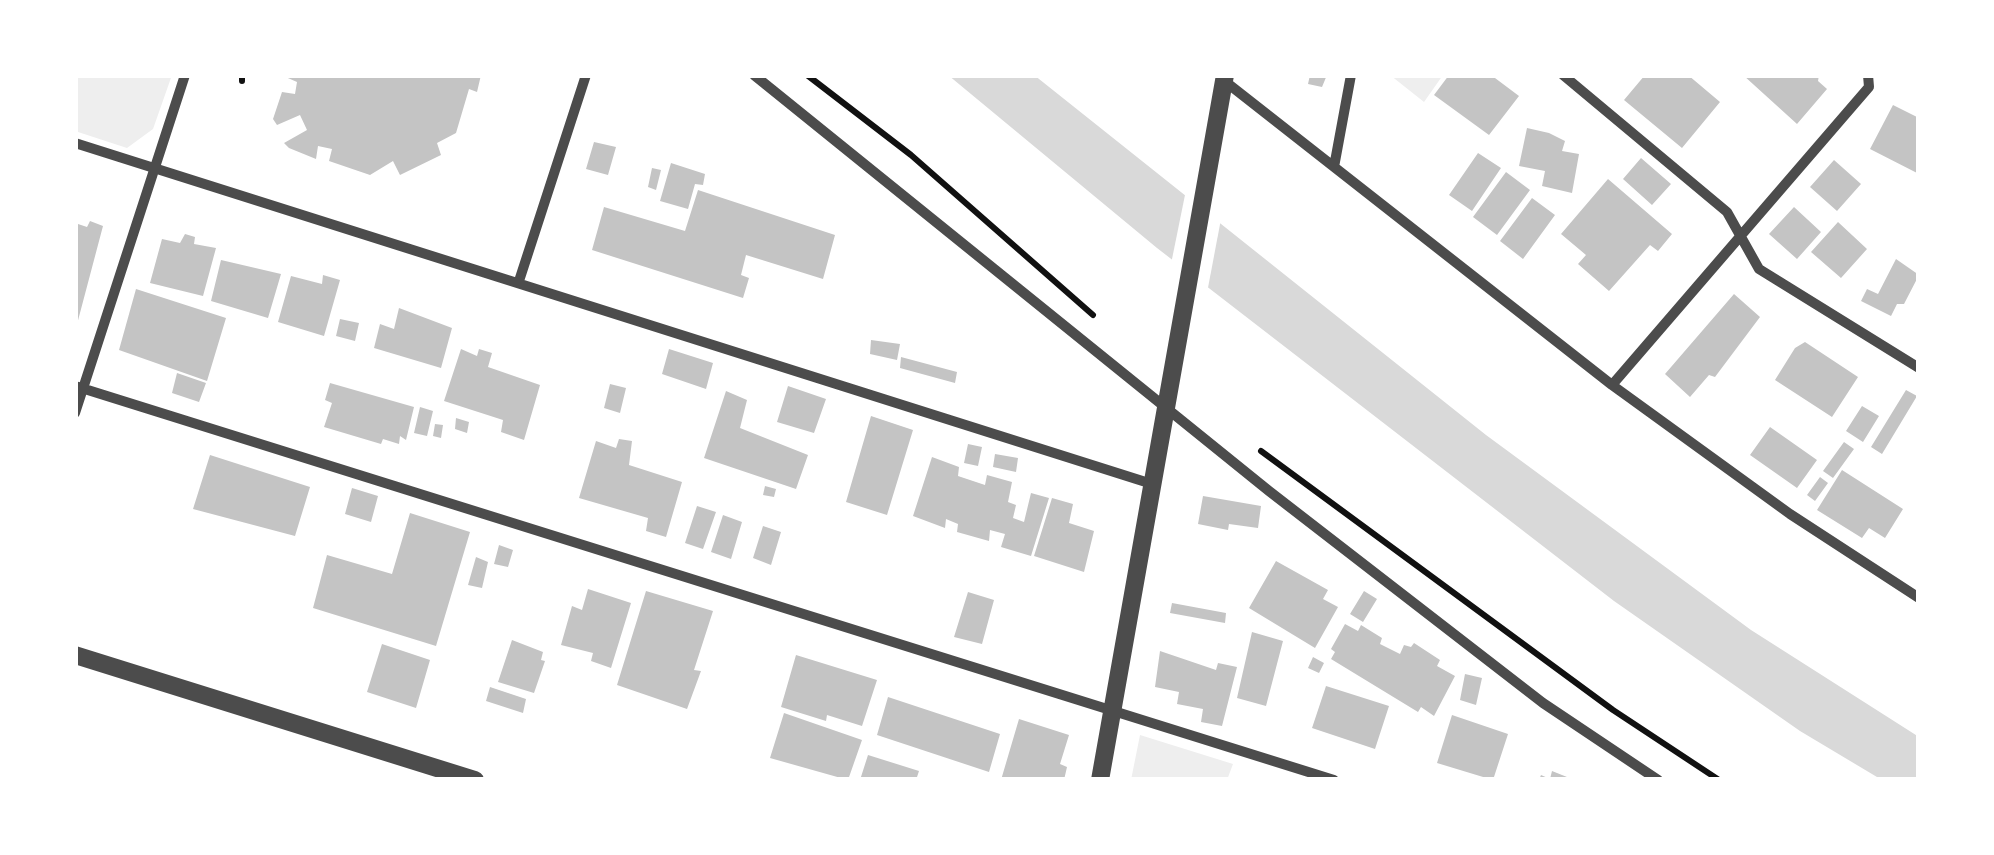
<!DOCTYPE html>
<style>
body{margin:0}
#map{position:relative;width:1994px;height:855px;overflow:hidden;background:#fff;font-family:"PT Serif",serif}
canvas{display:block}
.frame{position:absolute;inset:0;border:78px solid #fff;pointer-events:none}
</style>
<div id="map">
<canvas width="1994" height="855"></canvas>
<div class="frame"></div>
</div>
<script>
const g = document.querySelector('canvas').getContext('2d');
g.lineJoin = 'round';
function fill(path, color) {
  g.fillStyle = color;
  g.fill(path, 'evenodd');
}
function toPath(rows) {
  const path = new Path2D();
  for (const r of rows) {
    path.moveTo(r[0], r[1]);
    for (let i = 2; i < r.length; i += 2) path.lineTo(r[i], r[i + 1]);
  }
  return path;
}
function trace(path, color, width, dash) {
  g.strokeStyle = color;
  g.lineWidth = width;
  g.lineCap = dash ? 'butt' : 'round';
  g.setLineDash(dash || []);
  g.stroke(path);
}
const green = toPath([
 [75,75,172,75,153,129,127,148,75,131],
 [1390,75,1443,75,1424,102],
 [1140,735,1233,764,1227,780,1131,780]
]);
const water = toPath([
 [948,75,1034,75,1486,435,1751,630,1919,737,1919,780,1882,780,1800,731,1614,601,1157,248]
]);
const pier = toPath([
 [1186,190,1221,219,1207,293,1171,264]
]);
const building = toPath([
 [281,75,481,75,477,92,469,89,456,133,437,143,441,155,400,175,393,161,370,175,329,161,332,149,318,146,316,159,289,148,284,143,307,130,300,115,277,125,273,119,282,92,295,94,297,82],
 [1310,75,1327,75,1322,87,1308,84],
 [1449,75,1491,75,1519,96,1489,135,1434,95],
 [1645,75,1688,75,1720,102,1682,148,1624,100],
 [1743,75,1819,75,1818,81,1827,89,1797,124],
 [1893,105,1919,118,1919,174,1870,149],
 [1527,128,1549,133,1565,141,1562,151,1579,154,1572,193,1542,186,1545,171,1519,166],
 [594,142,616,147,608,175,586,169],
 [1478,153,1501,168,1472,211,1449,195],
 [1641,158,1671,184,1652,205,1623,179],
 [1834,160,1861,184,1837,211,1810,187],
 [671,163,705,174,703,185,695,184,688,209,660,201],
 [652,168,661,170,656,190,648,187],
 [1506,172,1530,190,1497,235,1473,217],
 [1608,179,1672,234,1658,251,1650,245,1609,291,1578,264,1586,255,1561,234],
 [698,190,835,235,823,279,746,255,741,275,749,278,743,298,592,250,604,207,685,231],
 [1532,198,1555,215,1523,259,1500,241],
 [1794,207,1821,232,1797,259,1769,234],
 [90,221,103,226,76,328,75,223,87,227],
 [1838,222,1867,249,1841,278,1811,252],
 [185,234,195,237,194,244,216,248,203,296,150,283,162,239,180,243],
 [1896,259,1919,275,1904,304,1897,304,1891,316,1861,301,1867,289,1878,294],
 [221,260,281,274,268,318,211,301],
 [323,275,340,280,324,336,278,322,291,276,322,284],
 [136,289,226,318,207,381,119,350],
 [1734,294,1760,317,1715,377,1709,375,1690,397,1665,374],
 [399,308,452,328,441,368,374,348,380,324,394,329],
 [340,319,359,323,355,341,336,336],
 [871,340,900,344,897,360,870,354],
 [1805,342,1858,377,1832,417,1775,380,1795,348],
 [461,349,477,356,479,349,492,353,488,367,540,385,524,440,501,432,503,420,444,401],
 [669,349,713,363,706,389,662,374],
 [901,357,957,372,955,383,900,368],
 [177,373,206,383,199,402,172,393],
 [330,383,414,407,406,440,400,436,399,444,383,439,381,444,324,427,332,403,325,400],
 [610,384,626,388,620,413,604,408],
 [788,386,826,399,814,433,777,422],
 [1906,390,1917,396,1882,454,1871,447],
 [726,391,747,400,740,428,808,455,796,489,704,458],
 [1862,406,1879,416,1863,442,1846,431],
 [420,407,433,411,427,436,414,433],
 [871,416,913,430,887,515,846,502],
 [456,418,469,422,467,433,455,429],
 [435,424,443,425,441,438,433,436],
 [1770,427,1817,460,1797,488,1750,455],
 [619,439,632,441,629,465,682,482,666,537,646,531,648,518,579,498,596,441,616,448],
 [1844,442,1854,449,1833,478,1823,471],
 [968,444,982,447,978,466,964,463],
 [995,454,1018,458,1016,472,993,467],
 [210,455,310,487,295,536,193,509],
 [932,457,959,467,958,476,985,485,987,475,1012,482,1008,502,1016,505,1013,518,1024,522,1031,493,1049,498,1031,556,1001,547,1005,534,990,530,989,541,957,532,958,524,946,519,945,528,913,516],
 [1842,470,1903,509,1885,538,1869,528,1862,538,1817,510],
 [1820,477,1828,483,1815,501,1807,495],
 [765,486,776,489,774,497,763,495],
 [352,488,378,496,371,522,345,514],
 [1203,496,1261,506,1258,528,1229,524,1228,530,1198,524],
 [1052,498,1073,504,1069,523,1094,531,1084,572,1034,556],
 [697,506,716,512,703,549,685,543],
 [410,513,470,532,436,646,313,608,327,555,392,574],
 [723,515,742,522,731,559,711,552],
 [763,526,781,532,771,565,753,558],
 [499,545,513,550,508,567,494,564],
 [476,557,488,562,482,588,468,585],
 [1276,561,1328,590,1323,599,1338,607,1315,648,1249,608],
 [588,589,631,603,611,668,591,661,593,653,561,645,572,606,582,610],
 [646,591,713,611,694,670,701,671,687,709,617,685],
 [1364,591,1377,599,1363,622,1350,614],
 [968,592,994,600,982,644,954,637],
 [1172,603,1226,613,1225,623,1170,613],
 [1345,624,1358,631,1361,625,1382,638,1380,644,1400,654,1404,645,1411,647,1414,643,1440,660,1437,666,1455,676,1434,716,1421,707,1418,712,1331,659,1335,652,1331,649],
 [1252,632,1283,641,1266,706,1237,698],
 [512,640,543,652,541,660,545,661,534,693,498,682],
 [382,644,430,660,416,708,367,692],
 [1160,651,1216,670,1218,663,1237,667,1222,726,1201,722,1203,709,1177,704,1179,692,1155,687],
 [796,655,877,680,862,726,827,715,826,721,781,707],
 [1313,657,1324,663,1319,673,1308,668],
 [1465,674,1482,678,1476,705,1460,700],
 [1326,686,1389,706,1375,749,1312,728],
 [490,687,526,699,523,713,486,701],
 [888,697,1000,734,989,772,877,735],
 [784,713,862,740,848,780,770,758],
 [1452,715,1508,734,1493,780,1437,763],
 [1019,719,1069,735,1060,764,1067,767,1064,780,1001,780],
 [868,755,919,771,916,780,860,780],
 [1552,771,1567,777,1567,780,1539,780,1541,775,1550,779]
]);
const path = toPath([
 [807,75,911,155,1093,315],
 [242,81,242,75],
 [1261,451,1613,710,1719,780]
]);
const minor = toPath([
 [754,75,1269,491,1543,703,1658,780],
 [1563,75,1727,212,1759,269,1919,368],
 [1222,79,1612,385,1790,514,1919,598],
 [75,143,1152,484],
 [1334,167,1351,75],
 [519,281,586,75],
 [1612,385,1869,87,1868,75],
 [75,386,1334,780],
 [75,413,185,75]
]);
const tertiary = toPath([
 [75,655,475,780],
 [1100,780,1225,75]
]);
fill(green, '#eee');
fill(water, '#d9d9d9');
fill(pier, '#fff');
fill(building, '#c4c4c4');
trace(path, '#111', 6);
trace(minor, '#4c4c4c', 10);
trace(tertiary, '#4c4c4c', 18);
</script>
